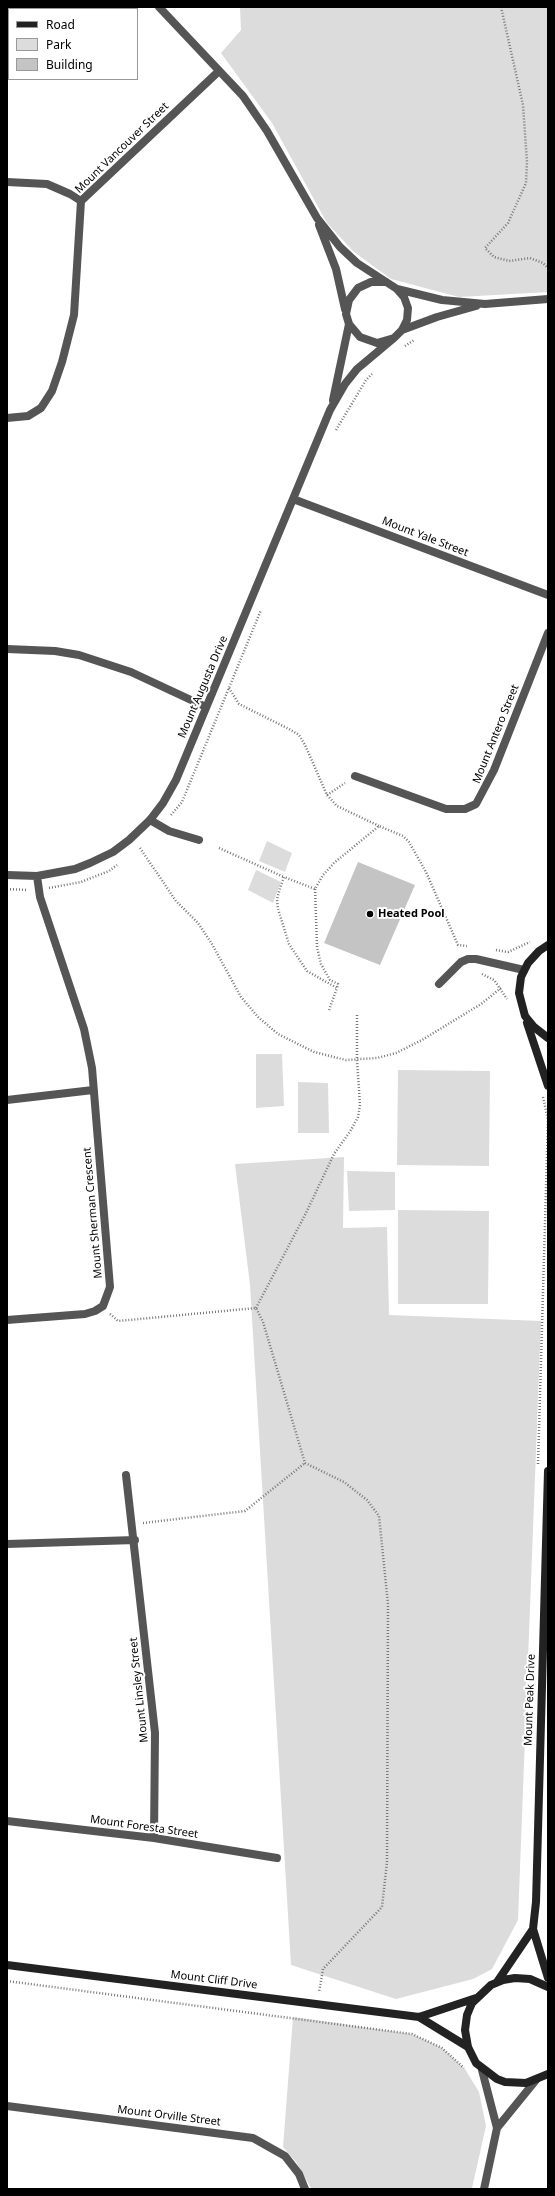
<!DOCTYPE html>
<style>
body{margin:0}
#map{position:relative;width:555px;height:2196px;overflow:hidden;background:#fff;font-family:"Noto Sans",sans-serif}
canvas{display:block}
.frame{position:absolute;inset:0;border:8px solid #000;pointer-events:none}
.legend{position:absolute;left:8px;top:8px;width:130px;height:72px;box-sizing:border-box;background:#fff;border:1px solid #999;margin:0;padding:5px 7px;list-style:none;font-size:12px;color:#000}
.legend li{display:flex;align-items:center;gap:8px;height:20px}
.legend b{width:20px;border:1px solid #999}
</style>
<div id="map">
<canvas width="555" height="2196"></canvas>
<div class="frame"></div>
<ul class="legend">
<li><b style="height:5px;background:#222"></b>Road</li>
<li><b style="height:11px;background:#dcdcdc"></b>Park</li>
<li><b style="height:11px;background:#c4c4c4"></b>Building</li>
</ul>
</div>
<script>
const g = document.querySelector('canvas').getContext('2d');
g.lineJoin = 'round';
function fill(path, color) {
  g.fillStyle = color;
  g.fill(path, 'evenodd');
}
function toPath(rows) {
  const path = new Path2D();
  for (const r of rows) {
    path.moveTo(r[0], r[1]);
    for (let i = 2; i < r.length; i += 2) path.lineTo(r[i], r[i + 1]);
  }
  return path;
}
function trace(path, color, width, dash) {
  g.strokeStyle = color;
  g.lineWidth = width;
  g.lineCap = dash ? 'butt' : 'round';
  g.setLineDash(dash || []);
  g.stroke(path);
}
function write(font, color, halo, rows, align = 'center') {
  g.font = font + ' "Noto Sans",sans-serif';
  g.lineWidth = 4;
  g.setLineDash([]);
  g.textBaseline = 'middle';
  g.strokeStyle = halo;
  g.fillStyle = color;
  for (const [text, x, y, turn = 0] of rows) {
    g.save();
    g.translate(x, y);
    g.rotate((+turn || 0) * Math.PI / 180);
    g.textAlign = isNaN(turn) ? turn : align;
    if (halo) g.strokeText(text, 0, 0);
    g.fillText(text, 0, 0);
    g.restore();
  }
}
const green = toPath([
 [240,7,548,7,548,292,459,297,391,279,354,252,327,223,272,123,221,53,241,30],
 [267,841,292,853,285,872,259,861],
 [256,870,281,882,273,903,248,890],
 [256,1054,282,1054,284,1106,256,1108],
 [398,1070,490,1071,489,1166,397,1165],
 [298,1082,328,1083,329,1133,298,1133],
 [344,1157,343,1228,387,1227,389,1315,541,1321,518,1920,492,1969,473,1979,396,1999,291,1965,250,1285,235,1164],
 [347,1171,395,1172,395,1210,349,1211],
 [398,1210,489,1211,488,1304,398,1304],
 [293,2017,412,2034,442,2048,465,2069,479,2092,486,2126,472,2188,311,2188,296,2162,283,2147]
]);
const building = toPath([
 [358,862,415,885,380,965,324,943]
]);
const path = toPath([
 [501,7,523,105,527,162,526,183,508,223,485,248,494,257,509,261,530,258,543,263,548,268],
 [405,346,414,340],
 [336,430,366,380,372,374],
 [229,688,239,704,289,729,299,735,305,745,327,795,337,806,379,826],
 [327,795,345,783],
 [171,815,182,802,261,610],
 [140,848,176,901,198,923,212,944,241,997,258,1017,278,1034,314,1052,346,1060,377,1058,396,1053,422,1040,481,1004,501,988],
 [219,848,284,877],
 [49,888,81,882,109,871,117,865],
 [7,889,28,890],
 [315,889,317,947,321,964,330,980,338,984,337,988],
 [496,950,508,952,530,942],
 [482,974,494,980,507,999],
 [329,1010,337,988,307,971,289,944,278,909,277,899,280,888,284,877,315,889,323,875,334,863,379,826,403,836,409,842,426,872,458,945,467,946],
 [543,1097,548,1120],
 [256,1308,306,1213,334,1154,351,1130,358,1117,360,1105,357,1060,357,1013],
 [110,1314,118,1321,256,1308,263,1322,305,1463,344,1482,367,1500,379,1516,388,1604,387,1862,382,1907,323,1969,319,1992],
 [538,1464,548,1120],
 [143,1523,245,1511,305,1463],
 [7,1981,412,2034,442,2048,464,2068]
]);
const lane = toPath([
 [150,820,169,831,199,840],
 [439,984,461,962,468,959,476,959,524,970]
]);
const street = toPath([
 [159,7,243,96,267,131,317,218,340,247,357,263,397,289,404,297,408,308,407,320,402,330,394,338,377,343,360,337,349,324,346,314,349,300,358,288,371,282,386,282],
 [7,182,47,184,70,194,81,201],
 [319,225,336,269,345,309],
 [397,289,442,300,485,304,548,299],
 [402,330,437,317,476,306],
 [333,400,349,324],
 [7,418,28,416,41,408,52,391,62,362,74,315,81,201,219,71],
 [293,499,548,595],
 [7,649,55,651,79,655,131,672,206,707],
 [355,776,446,809,465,809,476,804,494,770,548,633],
 [7,875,37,876,75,869,90,863,113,852,129,840,150,820,163,803,176,780,330,410,345,384,357,369,394,338],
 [7,1100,93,1090],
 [7,1320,85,1314,95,1311,103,1306,110,1287,92,1068,84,1029,40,897,37,876],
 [126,1475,155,1733,154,1838],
 [7,1544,135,1540],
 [7,1821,154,1838,277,1858],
 [482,2070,497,2128,484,2189],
 [7,2106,253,2138,285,2156,299,2174,305,2189],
 [497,2128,536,2080]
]);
const secondary = toPath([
 [548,945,539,951,528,963,521,977,519,993,525,1016,534,1027,548,1038],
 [527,1023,548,1086],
 [548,1471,536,1902,533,1929,548,1978],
 [7,1965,419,2017,476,1998],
 [497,1982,533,1929],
 [548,1987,530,1979,515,1978,503,1980,491,1985,472,2003,467,2015,465,2030,468,2047,476,2063,497,2079,505,2082,526,2083,548,2074],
 [419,2017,468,2047]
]);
const markers = [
 [370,914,4,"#000"]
];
const streetNames = [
 ["Mount Vancouver Street",122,148,-44],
 ["Mount Yale Street",425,537,21],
 ["Mount Augusta Drive",203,687,-67],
 ["Mount Antero Street",496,734,-68],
 ["Mount Sherman Crescent",93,1213,-95],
 ["Mount Linsley Street",139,1690,-96],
 ["Mount Peak Drive",530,1700,-88],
 ["Mount Foresta Street",144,1827,8],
 ["Mount Cliff Drive",214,1980,7],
 ["Mount Orville Street",169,2116,7]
];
const poiNames = [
 ["Heated Pool",378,914]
];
fill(green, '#dcdcdc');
fill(building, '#c4c4c4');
trace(path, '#777', 2.5, [1, 2]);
trace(lane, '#555', 8);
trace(street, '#555', 8);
trace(secondary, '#222', 8);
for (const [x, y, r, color] of markers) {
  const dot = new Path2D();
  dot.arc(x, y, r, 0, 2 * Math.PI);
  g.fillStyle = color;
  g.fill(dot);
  trace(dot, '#fff', 1.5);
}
write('11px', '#000', '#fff', streetNames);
write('bold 11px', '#000', '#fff', poiNames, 'left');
</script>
